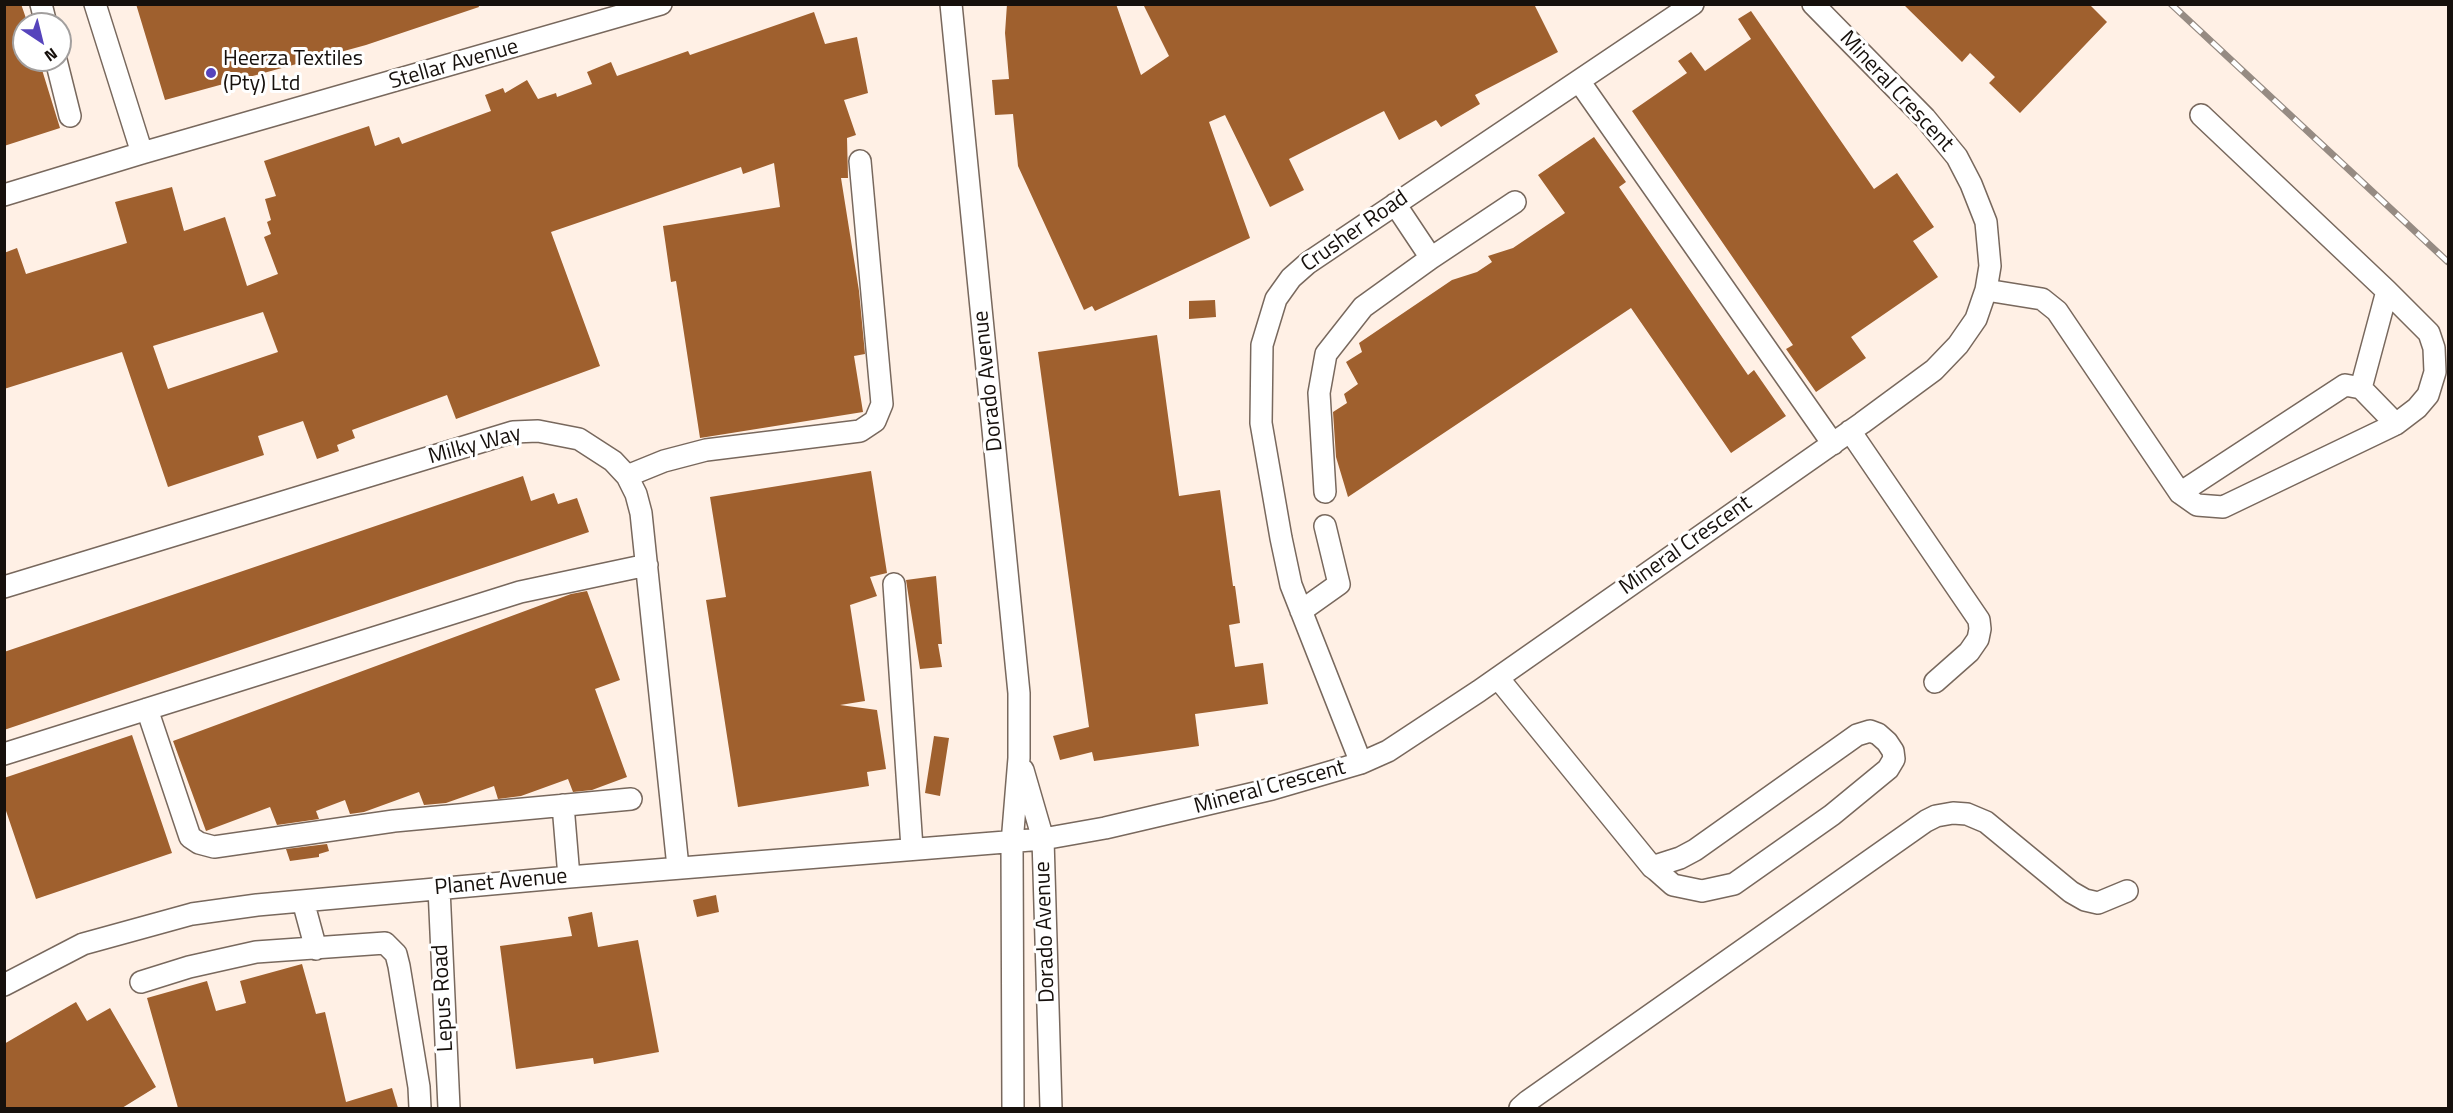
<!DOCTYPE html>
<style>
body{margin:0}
#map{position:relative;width:2453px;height:1113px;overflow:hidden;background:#fff0e5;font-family:"Titillium Web",sans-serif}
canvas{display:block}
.frame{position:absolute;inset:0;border:6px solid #16100c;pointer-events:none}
.north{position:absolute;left:12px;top:12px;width:60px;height:60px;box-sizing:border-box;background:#fff;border:2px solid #a29f9e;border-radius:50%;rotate:145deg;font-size:16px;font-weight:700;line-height:24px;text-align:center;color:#16100c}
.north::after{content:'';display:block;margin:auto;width:21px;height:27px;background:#5644bc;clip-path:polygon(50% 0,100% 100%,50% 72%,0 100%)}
</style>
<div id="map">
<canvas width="2453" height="1113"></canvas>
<div class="frame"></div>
<div class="north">N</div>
</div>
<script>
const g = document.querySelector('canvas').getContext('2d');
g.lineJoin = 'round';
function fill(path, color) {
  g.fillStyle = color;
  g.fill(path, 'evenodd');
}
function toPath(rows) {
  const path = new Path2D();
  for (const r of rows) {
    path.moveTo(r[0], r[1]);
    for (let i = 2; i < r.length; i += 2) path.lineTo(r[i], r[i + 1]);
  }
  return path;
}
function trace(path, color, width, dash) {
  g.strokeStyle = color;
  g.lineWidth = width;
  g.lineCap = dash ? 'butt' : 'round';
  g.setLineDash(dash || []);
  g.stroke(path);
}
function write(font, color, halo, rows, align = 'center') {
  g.font = font + ' "Titillium Web",sans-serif';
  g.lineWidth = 6;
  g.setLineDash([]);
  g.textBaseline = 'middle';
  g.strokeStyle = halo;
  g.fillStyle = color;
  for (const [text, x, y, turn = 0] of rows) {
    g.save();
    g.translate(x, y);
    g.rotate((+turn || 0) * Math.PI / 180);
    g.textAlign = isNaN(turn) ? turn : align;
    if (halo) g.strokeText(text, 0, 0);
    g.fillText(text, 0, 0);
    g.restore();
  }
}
const building = toPath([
 [4,4,21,4,28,24,24,24,24,60,39,60,60,128,4,146],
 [136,4,478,4,479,7,366,45,165,100],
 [1007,4,1116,4,1141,75,1169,56,1143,4,1534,4,1558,52,1475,95,1480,104,1441,127,1436,120,1399,140,1384,111,1289,159,1304,190,1270,207,1225,115,1209,122,1250,238,1095,311,1092,306,1084,310,1018,166,1013,114,995,115,992,80,1009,79,1005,33],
 [1903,4,2089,4,2107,22,2020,113,1989,83,1995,77,1970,53,1962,62],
 [1751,11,1874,189,1897,173,1934,227,1913,241,1938,277,1851,337,1866,358,1816,392,1786,349,1793,345,1632,111,1687,73,1678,61,1691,52,1705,71,1751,39,1738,19],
 [814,12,825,44,857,37,868,93,844,100,856,135,847,138,848,178,841,178,859,291,865,354,854,356,863,412,700,438,676,281,671,282,663,226,780,207,774,163,743,174,741,167,551,232,600,366,456,419,447,395,352,430,355,438,337,445,339,451,317,459,303,421,258,436,264,455,168,487,122,352,4,389,4,253,17,248,26,274,127,243,115,202,172,187,184,231,225,217,247,286,278,274,264,237,271,234,267,222,271,220,265,199,276,196,264,161,369,126,375,146,399,137,402,144,491,111,485,95,503,88,505,93,527,80,538,99,556,93,557,97,592,84,587,72,611,62,617,76,688,51,690,55],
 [263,312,278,352,168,389,153,346],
 [1594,137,1626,182,1619,187,1748,375,1754,370,1786,416,1731,453,1631,308,1348,497,1336,457,1333,412,1347,403,1344,394,1358,384,1346,362,1362,352,1359,343,1452,280,1477,272,1492,262,1488,256,1513,248,1565,213,1538,175],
 [1215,300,1216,317,1189,319,1189,301],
 [1157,335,1179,496,1220,490,1233,586,1235,586,1240,623,1229,625,1235,667,1263,663,1268,704,1195,714,1199,746,1094,761,1092,752,1060,760,1053,736,1089,727,1038,352],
 [871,471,887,573,870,577,877,596,850,605,865,701,840,705,877,710,886,769,867,772,869,786,738,807,706,600,726,597,710,497],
 [523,476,531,501,554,493,558,504,577,498,589,532,4,730,4,652],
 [936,576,942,644,938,644,942,667,920,669,906,580],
 [587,591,620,680,595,689,627,777,592,790,573,792,568,779,521,796,498,799,494,786,446,803,424,805,419,792,364,812,350,814,345,800,316,811,319,819,277,825,270,807,206,831,173,741,571,594],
 [132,735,172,853,36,899,4,805,4,778],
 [934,736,949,738,940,796,925,793],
 [327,844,329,851,319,854,319,857,290,861,286,849],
 [716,895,719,912,697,917,693,900],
 [592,912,598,947,638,940,659,1052,594,1064,593,1058,516,1069,500,946,572,936,568,917],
 [302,964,316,1014,325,1012,346,1102,392,1088,398,1108,178,1108,147,998,207,981,216,1011,246,1003,240,981],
 [76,1002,87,1021,110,1008,156,1087,122,1108,4,1108,4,1044]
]);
const minor = toPath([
 [41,4,46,24],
 [95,4,142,153],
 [951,4,1019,693,1019,758,1012,843,1013,1108],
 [56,60,70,116],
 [1579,81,1833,444],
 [4,195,142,153,661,4],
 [1431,258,1515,202],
 [1986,290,2042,299,2057,311,2180,493,2197,505,2223,507,2396,424,2417,408,2428,395,2435,372,2434,348,2429,333,2387,291,2201,115],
 [2361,388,2387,291],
 [1850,431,1979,620,1980,629,1978,639,1969,652,1935,682],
 [627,476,664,461,706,450,860,431,875,421,882,404,860,161],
 [1325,492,1319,393,1326,354,1363,307,1431,258,1395,204],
 [2180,493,2345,385,2361,388,2396,424],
 [894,584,912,848],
 [4,587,513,432,538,431,579,439,613,461,627,476,636,494,641,513,678,867],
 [1301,611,1339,584,1325,526],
 [1498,678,1652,867,1656,870,1673,885,1702,891,1734,884,1832,815,1888,769,1894,759,1893,751,1887,742,1878,734,1870,731,1857,735,1695,850,1680,858,1652,867],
 [147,709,190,837,199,843,214,847,394,821,631,799],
 [4,754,520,592,647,565],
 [1361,763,1291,585,1281,538,1261,423,1262,345,1276,299,1291,278,1308,263,1693,4],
 [1023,770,1043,839,1051,1108],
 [563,805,569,877],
 [439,888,449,1108],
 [303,901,316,949],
 [141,982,189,967,256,952,385,943,396,954,399,966,419,1087,420,1108],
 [4,985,83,944,192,914,257,905,569,877,1043,839,1105,828,1272,789,1361,763,1388,751,1479,691,1862,423,1934,370,1958,345,1976,319,1986,290,1990,266,1986,222,1971,184,1957,157,1925,118,1813,4],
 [1520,1108,1528,1101,1926,821,1936,816,1953,813,1967,814,1986,822,2071,892,2085,900,2098,903,2127,891]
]);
const rail = toPath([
 [2171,4,2448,262]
]);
const markers = [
 [211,73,6,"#5644bc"]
];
const poiNames = [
 ["Heerza Textiles",223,60],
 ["(Pty) Ltd",223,85]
];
const streetNames = [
 ["Stellar Avenue",454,65,-16],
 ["Mineral Crescent",1896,92,47],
 ["Crusher Road",1355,232,-35],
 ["Dorado Avenue",989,381,-96],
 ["Milky Way",475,446,-15],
 ["Mineral Crescent",1686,546,-35],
 ["Mineral Crescent",1270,788,-15],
 ["Planet Avenue",501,883,-5],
 ["Dorado Avenue",1046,932,-92],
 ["Lepus Road",444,998,-93]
];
fill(building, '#9f602e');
trace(minor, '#78685d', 24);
trace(minor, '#fff', 21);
trace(rail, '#968b83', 7);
trace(rail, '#fff', 4.5, [14]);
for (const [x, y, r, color] of markers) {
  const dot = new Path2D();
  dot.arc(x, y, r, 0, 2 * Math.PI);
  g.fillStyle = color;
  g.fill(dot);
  trace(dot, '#fff', 2);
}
write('22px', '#16100c', '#fff', poiNames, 'left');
write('22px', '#16100c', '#fff', streetNames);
</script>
